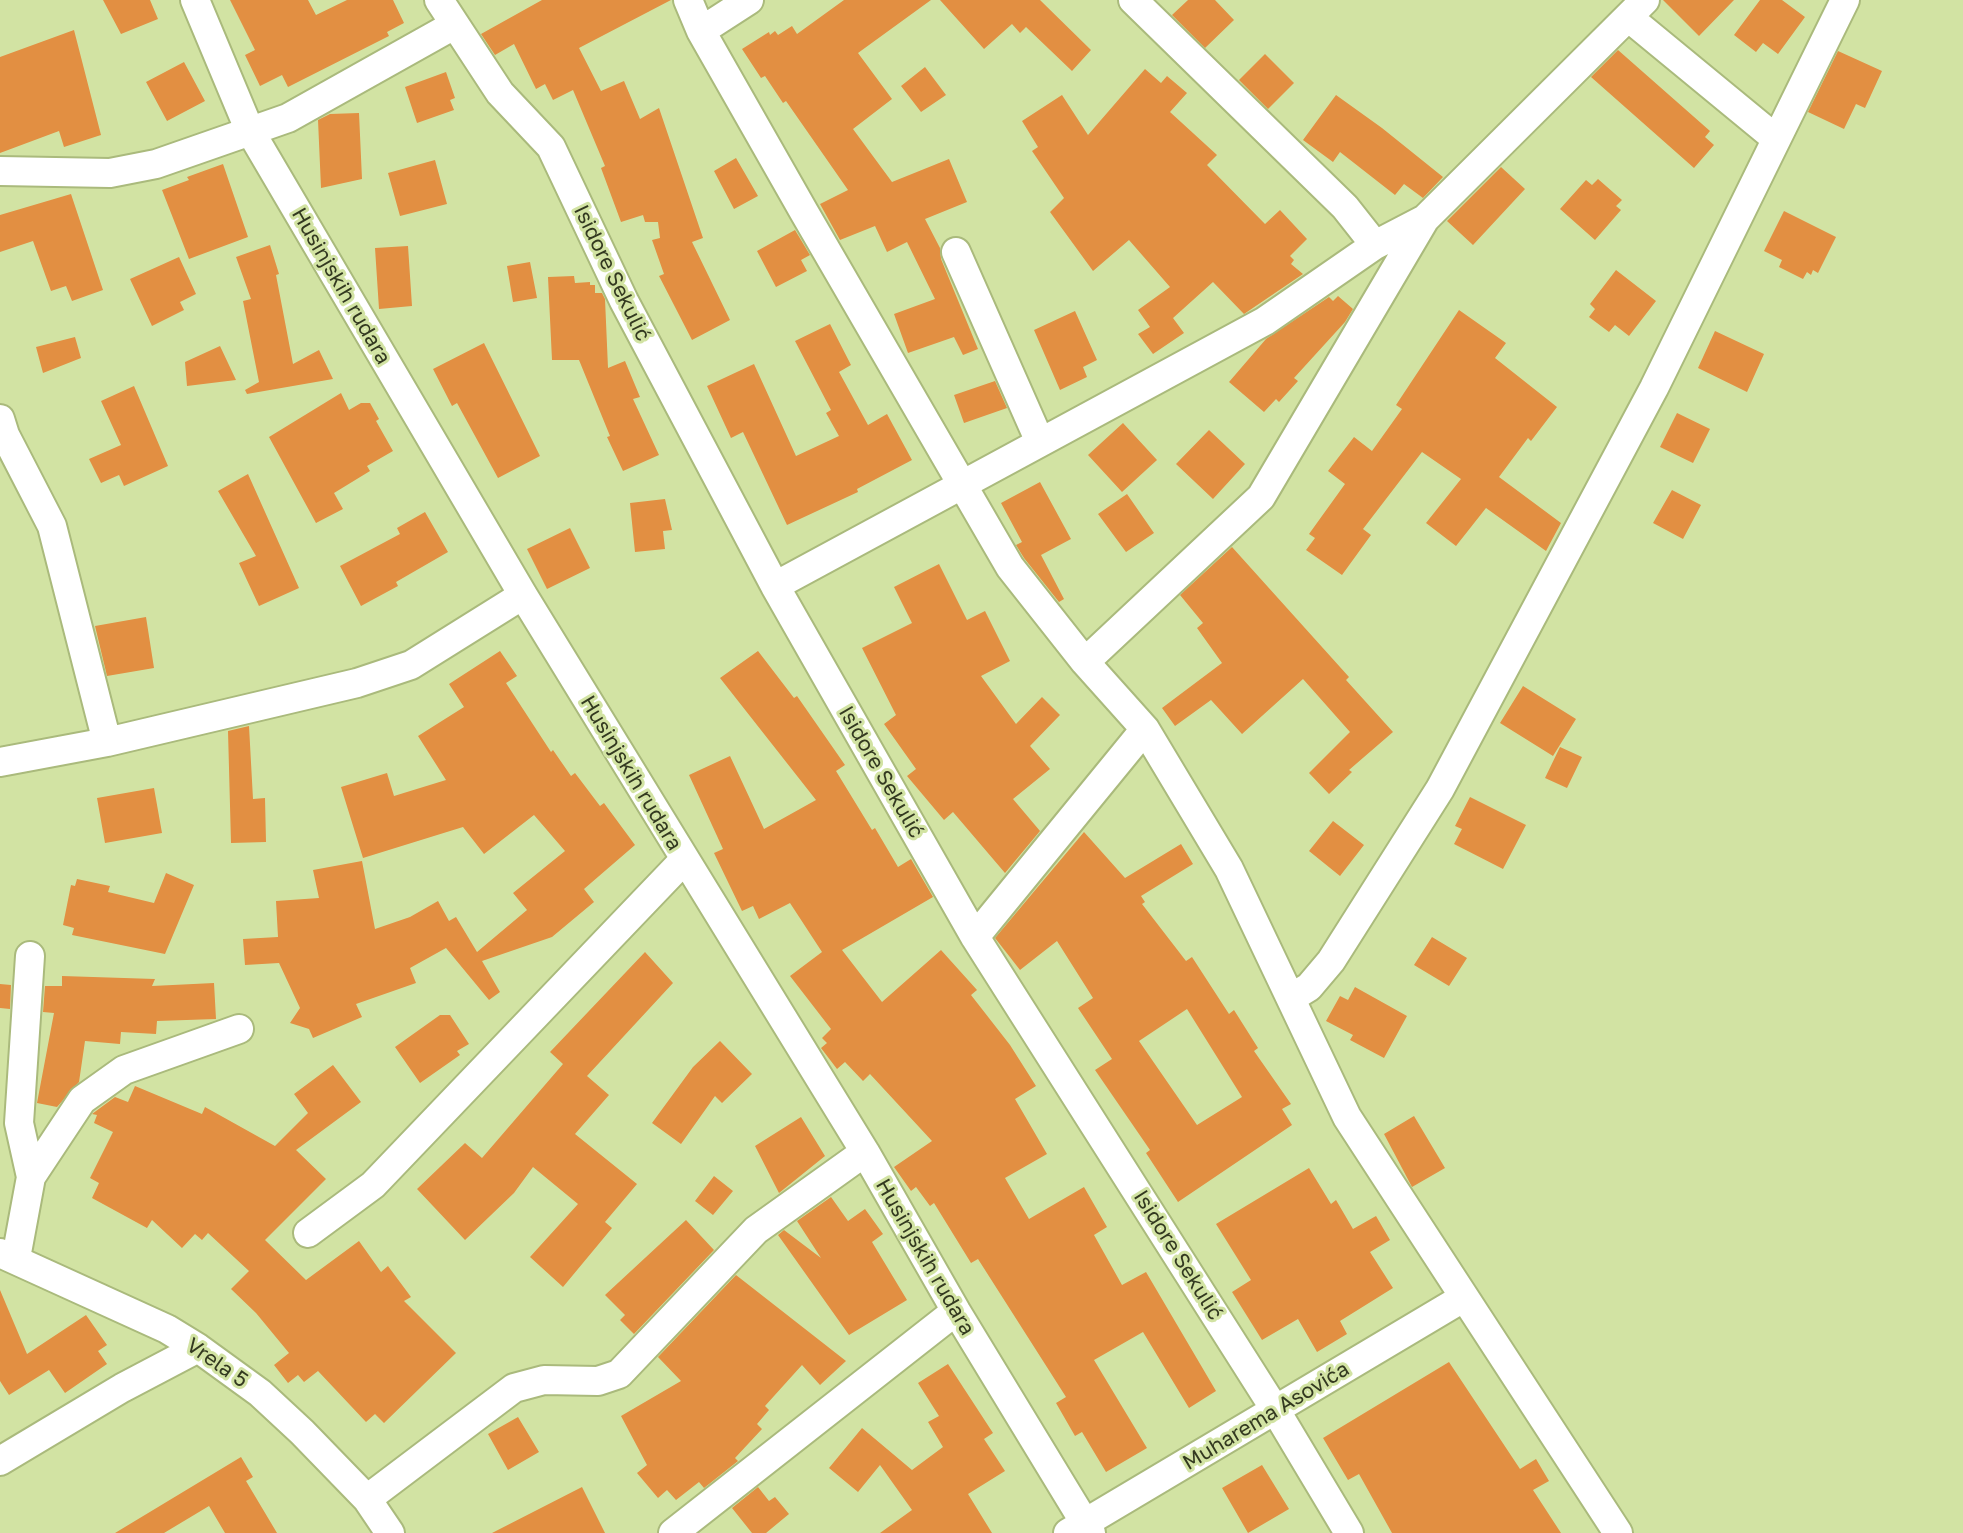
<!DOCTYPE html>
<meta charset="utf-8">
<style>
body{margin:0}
canvas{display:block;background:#d2e3a3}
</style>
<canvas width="1963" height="1533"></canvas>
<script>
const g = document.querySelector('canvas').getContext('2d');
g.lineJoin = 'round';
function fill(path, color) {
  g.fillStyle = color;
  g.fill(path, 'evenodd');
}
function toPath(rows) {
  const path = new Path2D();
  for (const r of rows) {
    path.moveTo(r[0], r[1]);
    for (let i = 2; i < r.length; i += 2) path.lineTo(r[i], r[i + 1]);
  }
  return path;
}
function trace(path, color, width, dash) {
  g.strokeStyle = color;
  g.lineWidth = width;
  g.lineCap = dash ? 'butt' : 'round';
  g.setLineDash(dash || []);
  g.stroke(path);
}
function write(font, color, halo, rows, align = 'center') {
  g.font = font + ' "Golos Text",sans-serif';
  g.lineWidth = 6;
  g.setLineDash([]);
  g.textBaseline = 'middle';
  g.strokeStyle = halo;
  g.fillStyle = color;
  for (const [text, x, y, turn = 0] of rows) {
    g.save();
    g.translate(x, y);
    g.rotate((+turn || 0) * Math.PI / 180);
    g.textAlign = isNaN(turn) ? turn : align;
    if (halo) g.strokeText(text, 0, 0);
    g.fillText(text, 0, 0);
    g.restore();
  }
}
const building = toPath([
 [103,0,150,0,158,19,121,34],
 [230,0,308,0,316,15,347,0,393,0,404,23,387,32,389,36,288,87,282,75,260,86,245,55,255,50],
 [542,0,671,0,579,48,601,91,624,81,640,119,659,108,703,238,692,242,730,320,692,340,659,276,664,274,652,240,660,238,658,222,645,222,643,215,621,222,601,168,605,166,573,90,553,100,545,84,536,89,514,44,495,55,481,34],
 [844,0,931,0,858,53,892,99,853,129,892,182,949,159,967,202,925,219,940,248,941,259,978,349,963,355,954,337,908,353,894,314,935,299,907,242,887,252,875,226,840,240,820,204,848,190,786,101,783,103,765,76,761,78,742,49,769,32,770,35,775,31,778,35,792,26,797,34],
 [940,0,1040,0,1091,50,1072,71,1026,27,1020,33,1012,24,984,49],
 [1188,0,1215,0,1234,20,1205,48,1172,15],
 [1663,0,1734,0,1699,36],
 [1760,0,1782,0,1805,17,1778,54,1763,43,1756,52,1734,35],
 [74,30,101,135,64,147,59,131,0,153,0,57],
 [1618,50,1710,131,1705,137,1714,145,1694,168,1591,77],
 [1838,51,1882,71,1865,108,1856,104,1844,129,1808,112],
 [1265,54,1294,83,1268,109,1239,80],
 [184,62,205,101,167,121,146,82],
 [925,67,946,95,921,112,901,86],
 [1145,69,1161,83,1167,76,1187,93,1170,112,1217,155,1207,165,1265,224,1280,210,1307,239,1290,256,1294,260,1291,264,1303,274,1244,314,1213,282,1173,318,1184,333,1153,354,1138,334,1150,327,1138,310,1170,287,1129,240,1093,271,1050,212,1064,198,1032,151,1038,147,1022,121,1062,95,1088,135],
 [446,72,455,98,450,100,454,110,417,123,405,87],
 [1336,95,1382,128,1443,177,1423,198,1404,184,1395,195,1340,152,1333,162,1303,140],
 [359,113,362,179,321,188,318,120,330,114],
 [736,158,758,196,734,209,714,171],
 [435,160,447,204,400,216,388,173],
 [223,164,248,237,189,259,162,190,189,180,187,177],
 [1501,167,1525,189,1473,245,1447,221],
 [1598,179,1622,200,1616,206,1621,210,1595,240,1560,209,1586,180,1592,185],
 [71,194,103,290,72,301,66,286,51,291,33,241,0,252,0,215],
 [1784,211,1836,237,1818,273,1813,270,1811,275,1807,272,1803,279,1779,267,1782,260,1764,251],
 [795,230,810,255,801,260,807,271,776,287,757,251],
 [270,245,279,274,276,275,293,364,319,350,333,379,247,394,245,390,259,382,243,301,251,299,236,257],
 [408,246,412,306,379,309,375,248],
 [179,257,196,294,180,302,184,310,152,326,130,279],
 [530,262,537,298,513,302,507,266],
 [1616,270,1656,301,1629,336,1615,325,1609,332,1589,317,1595,309,1590,304],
 [574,276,575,283,590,282,590,285,595,285,595,293,602,293,605,299,608,368,625,361,640,397,633,399,659,455,623,471,607,437,610,436,579,360,552,360,548,277],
 [1338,296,1353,309,1345,322,1294,378,1298,381,1279,402,1276,399,1264,412,1229,382,1266,339,1329,297,1333,301],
 [1459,310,1506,343,1495,358,1557,407,1531,441,1528,438,1499,477,1561,523,1546,551,1486,508,1456,546,1426,523,1461,479,1422,452,1363,529,1371,535,1342,575,1306,550,1315,538,1309,534,1345,484,1328,471,1354,437,1372,451,1402,409,1396,405],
 [1075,311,1097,360,1083,367,1087,377,1060,390,1034,330],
 [830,324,851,365,839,372,868,425,887,414,912,460,857,489,858,492,787,525,743,432,731,438,707,386,754,364,796,456,839,436,826,413,831,410,795,341],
 [1715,331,1764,354,1747,392,1698,368],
 [75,337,81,358,43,373,36,347],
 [484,343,540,456,498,478,457,403,452,406,433,369],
 [220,346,236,380,187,386,185,362],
 [995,381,1007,408,964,423,954,395],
 [134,386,168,466,124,486,119,475,101,483,89,459,121,445,101,401],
 [341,393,349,410,361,403,370,403,379,419,376,421,393,451,367,466,370,471,334,493,343,509,316,523,269,437],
 [1677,413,1710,429,1693,463,1660,447],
 [1123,423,1157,460,1122,492,1088,455],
 [1209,430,1245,464,1213,499,1176,464],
 [248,474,299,588,259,606,239,563,256,556,218,491],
 [1040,482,1071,539,1041,555,1064,599,1059,602,1024,558,1016,545,1022,542,1001,503],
 [1672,490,1701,505,1683,539,1653,523],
 [1127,494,1154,533,1126,552,1098,514],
 [665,499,672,530,663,531,665,549,635,552,630,503],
 [425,512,448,552,396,582,398,586,361,606,340,566,400,534,397,528],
 [570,528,590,568,547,589,527,549],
 [1232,547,1349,677,1346,680,1393,732,1349,770,1352,772,1329,794,1309,773,1350,732,1303,679,1242,734,1211,700,1175,726,1162,708,1222,663,1197,628,1203,623,1180,595],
 [939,564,967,620,985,611,1010,661,981,676,1016,724,1042,697,1060,715,1030,746,1050,769,1013,799,1040,831,1005,873,953,812,944,820,907,776,916,769,884,724,896,715,862,648,912,623,894,587],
 [146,617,154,668,107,676,95,626],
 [500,651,517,676,506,683,551,752,553,750,571,776,575,773,600,806,604,803,635,845,584,889,594,902,552,937,482,961,500,992,489,1000,446,948,410,968,416,983,356,1004,362,1017,313,1038,309,1029,290,1023,300,1008,279,963,245,965,243,939,278,937,276,901,319,898,313,870,362,861,375,929,410,917,438,901,449,921,456,917,477,952,527,910,513,893,565,851,534,815,484,854,463,827,363,858,341,787,387,773,394,796,446,780,418,736,464,707,449,684],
 [758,651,794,698,797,696,845,765,836,771,872,830,875,828,898,867,911,859,933,897,842,950,882,1002,941,950,977,990,971,995,1010,1045,1036,1086,1015,1099,1047,1154,1005,1178,1029,1219,1084,1187,1107,1227,1094,1235,1122,1285,1146,1272,1216,1391,1189,1408,1143,1332,1094,1360,1147,1448,1106,1472,1082,1432,1075,1436,1056,1403,1066,1397,978,1259,971,1263,934,1203,930,1206,916,1187,911,1191,894,1167,932,1141,870,1074,863,1081,845,1062,837,1069,821,1048,827,1043,822,1038,831,1029,790,976,822,952,790,903,759,919,753,906,742,911,714,853,723,849,689,775,730,756,764,829,816,800,720,678],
 [1523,686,1576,719,1553,756,1500,723],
 [249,726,253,799,265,798,266,842,231,843,228,731],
 [1560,747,1582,757,1567,788,1545,778],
 [154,788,162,833,105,843,97,798],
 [1470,797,1526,825,1503,869,1454,844,1462,829,1455,826],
 [1333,821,1364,845,1340,876,1309,851],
 [1084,832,1125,878,1181,844,1193,864,1141,896,1145,902,1142,904,1186,961,1192,957,1229,1014,1234,1010,1258,1048,1254,1051,1291,1104,1282,1109,1292,1125,1178,1202,1146,1153,1150,1150,1095,1070,1112,1059,1078,1008,1093,998,1057,941,1020,970,995,938],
 [1187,1009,1242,1097,1197,1125,1139,1041],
 [166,873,194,885,165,954,72,935,74,928,63,925,71,885,75,886,77,879,110,886,108,892,154,903],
 [1432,937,1467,958,1449,986,1414,965],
 [645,952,673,983,587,1076,609,1095,575,1134,637,1184,605,1222,612,1228,563,1287,530,1257,578,1204,533,1167,514,1193,465,1240,417,1189,465,1143,482,1158,563,1064,550,1052],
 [62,976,155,979,152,986,214,983,216,1019,157,1021,156,1034,121,1032,120,1044,85,1041,79,1082,57,1107,37,1103,54,1013,43,1012,45,986,62,986],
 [0,984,11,985,10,1009,0,1008],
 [1355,987,1407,1016,1384,1058,1350,1040,1353,1035,1326,1021,1340,996,1348,1000],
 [440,1015,450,1015,469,1044,457,1051,460,1055,420,1083,395,1047],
 [720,1041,752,1074,722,1103,715,1096,681,1144,652,1123,693,1067],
 [333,1065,361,1102,296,1150,326,1179,265,1240,306,1280,359,1241,381,1272,388,1266,411,1297,404,1301,456,1353,384,1423,375,1414,366,1422,318,1371,304,1382,298,1375,288,1383,274,1365,289,1353,256,1313,231,1289,249,1271,208,1233,202,1240,195,1234,182,1248,152,1220,147,1228,92,1198,99,1183,90,1178,113,1132,94,1123,97,1115,92,1114,115,1097,128,1102,135,1086,202,1114,205,1107,275,1146,308,1113,294,1094],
 [1414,1116,1445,1168,1412,1187,1384,1134],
 [801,1117,825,1156,779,1193,755,1146],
 [1309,1168,1331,1204,1336,1200,1353,1229,1376,1216,1390,1240,1370,1252,1393,1288,1340,1321,1347,1334,1317,1352,1298,1319,1262,1340,1232,1292,1251,1280,1216,1224],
 [714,1176,733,1191,713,1215,695,1201],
 [831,1197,848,1221,865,1209,883,1234,872,1242,907,1300,849,1335,778,1235,784,1230,821,1258,797,1221],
 [686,1220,714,1250,634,1334,620,1320,625,1315,605,1295],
 [736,1275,846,1361,820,1385,802,1365,765,1406,769,1410,757,1424,762,1429,735,1458,738,1461,704,1488,699,1482,676,1500,667,1490,658,1498,637,1473,647,1465,621,1416,681,1381,658,1357],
 [0,1290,27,1354,86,1315,107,1345,98,1351,107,1364,65,1393,49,1370,9,1395,0,1381],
 [1449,1362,1520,1469,1536,1459,1549,1481,1533,1490,1561,1533,1392,1533,1359,1474,1348,1480,1323,1438],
 [948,1364,993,1433,984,1439,1005,1471,968,1494,992,1533,880,1533,912,1510,880,1465,858,1492,829,1468,862,1428,912,1470,943,1447,928,1422,939,1416,918,1383],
 [518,1417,539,1452,508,1470,488,1434],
 [241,1457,253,1477,246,1481,277,1533,225,1533,209,1506,164,1533,115,1533],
 [1262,1465,1289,1509,1248,1533,1222,1488],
 [582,1487,605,1533,492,1533],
 [758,1487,769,1501,775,1497,789,1514,766,1533,752,1533,732,1508]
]);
const minor = toPath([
 [195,0,249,129,523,595,865,1152,956,1311,1091,1533],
 [439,0,500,93,551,147,624,301,775,586,975,937,1276,1411,1349,1533],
 [688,0,701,31,804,212,1010,567,1085,662,1145,729,1229,869,1347,1117,1618,1533],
 [1133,0,1345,207,1375,245],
 [1628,17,1775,138],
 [701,31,749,0],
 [0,171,110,173,156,164,288,118,454,25],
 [956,252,1040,442],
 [0,419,5,435,52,526,107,742],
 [775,586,1265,321,1375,245,1425,219,1645,0],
 [1085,662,1261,497,1425,219],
 [0,762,107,742,357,683,411,665,523,595],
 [975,937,1145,729],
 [30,956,19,1123,31,1177],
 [1291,998,1309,987,1331,961,1440,789,1654,388,1845,0],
 [308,1233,373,1185,684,860],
 [0,1253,167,1329,198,1348,260,1393,302,1432,367,1499,390,1533],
 [16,1258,31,1177,82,1100,124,1070,239,1029],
 [0,1461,122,1388,198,1348],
 [367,1499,514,1388,544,1380,598,1381,619,1374,756,1230,865,1152],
 [673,1533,956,1311],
 [1068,1533,1463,1298]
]);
const streetNames = [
 ["Isidore Sekulić",612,273,64],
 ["Husinjskih rudara",341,286,60],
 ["Isidore Sekulić",881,772,60],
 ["Husinjskih rudara",631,773,59],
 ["Isidore Sekulić",1178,1255,58],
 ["Husinjskih rudara",925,1257,60],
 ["Vrela 5",217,1363,35],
 ["Muharema Asovića",1266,1416,-31]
];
fill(building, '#e28f42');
trace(minor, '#aaba7c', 32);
trace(minor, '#fff', 28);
write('21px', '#333920', '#d2e3a3', streetNames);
</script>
